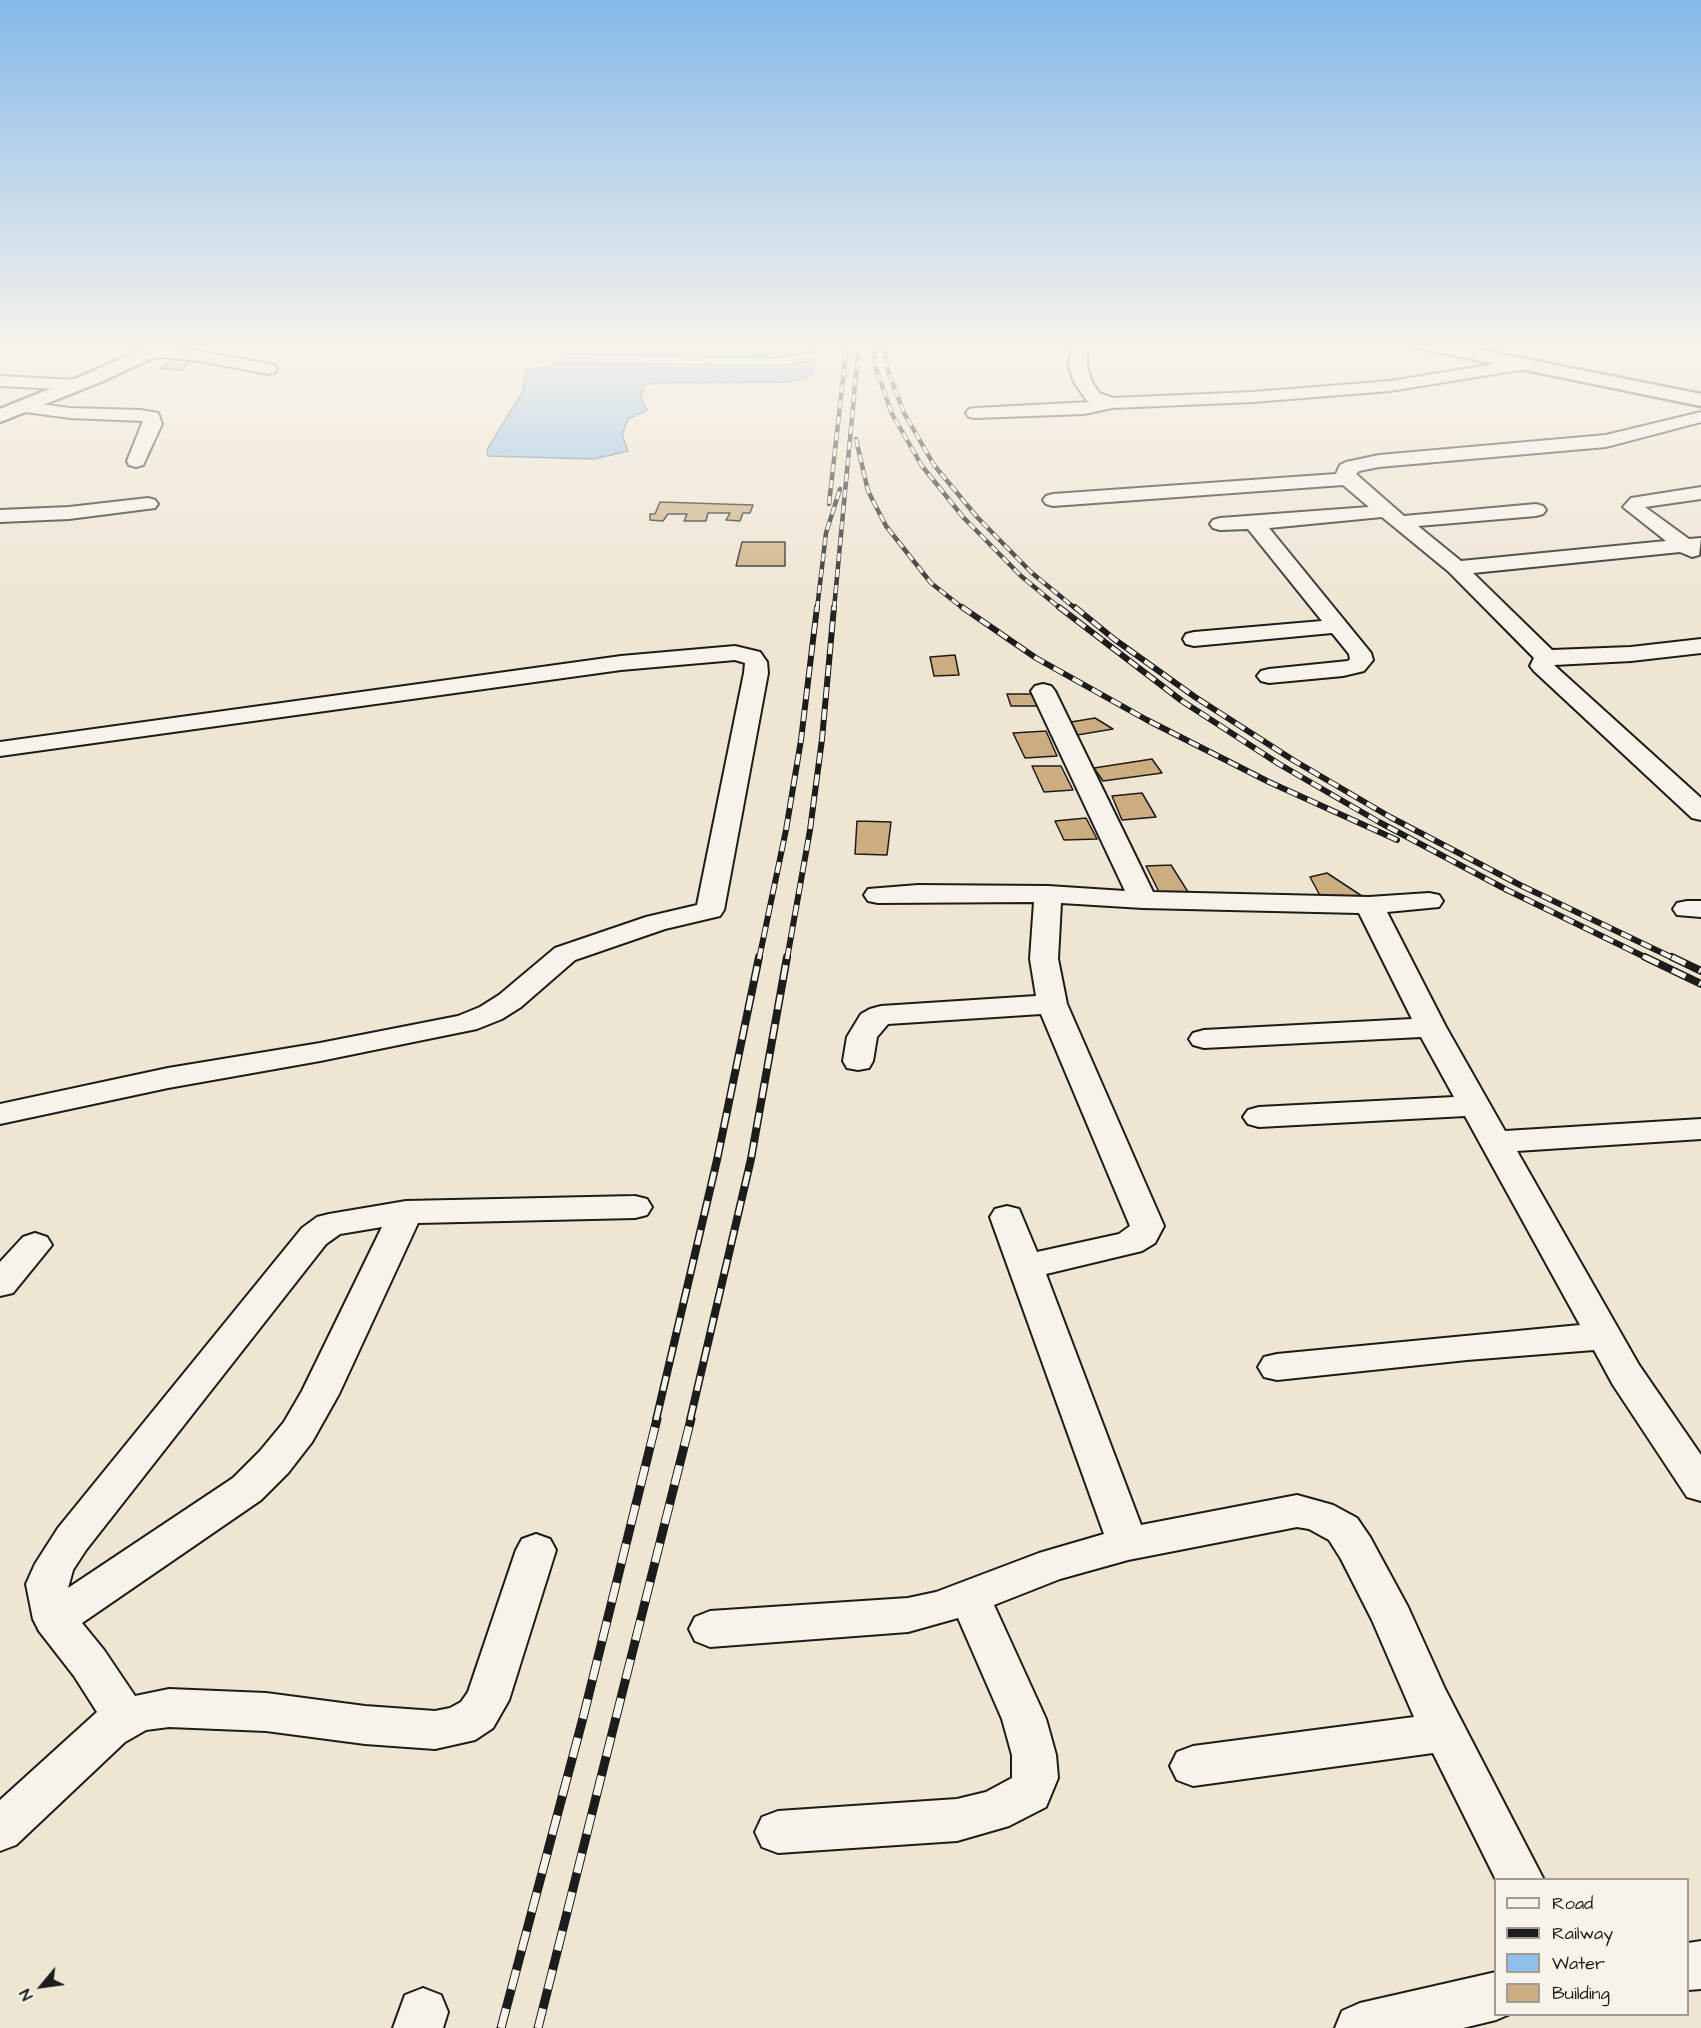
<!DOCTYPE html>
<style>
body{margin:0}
#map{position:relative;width:1701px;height:2028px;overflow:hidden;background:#eee5d3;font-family:"Architects Daughter",sans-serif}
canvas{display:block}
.legend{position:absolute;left:1494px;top:1878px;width:195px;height:138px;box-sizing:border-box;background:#f7f3e8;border:2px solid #9f9d96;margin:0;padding:8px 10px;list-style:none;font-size:18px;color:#1c1c1c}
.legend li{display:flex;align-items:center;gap:12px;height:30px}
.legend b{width:30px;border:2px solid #9f9d96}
.north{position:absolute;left:12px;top:1956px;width:60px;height:60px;-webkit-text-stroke:4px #f7f3e8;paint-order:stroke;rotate:241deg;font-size:16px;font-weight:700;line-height:24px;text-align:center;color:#1c1c1c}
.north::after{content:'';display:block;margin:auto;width:21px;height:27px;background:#1c1c1c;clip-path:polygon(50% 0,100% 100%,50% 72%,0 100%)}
</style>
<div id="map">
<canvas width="1701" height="2028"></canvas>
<ul class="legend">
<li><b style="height:8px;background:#f7f3e8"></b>Road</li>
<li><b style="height:8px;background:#1c1c1c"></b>Railway</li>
<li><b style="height:16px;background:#8fc0eb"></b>Water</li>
<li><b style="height:16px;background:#cbad7f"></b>Building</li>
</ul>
<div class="north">N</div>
</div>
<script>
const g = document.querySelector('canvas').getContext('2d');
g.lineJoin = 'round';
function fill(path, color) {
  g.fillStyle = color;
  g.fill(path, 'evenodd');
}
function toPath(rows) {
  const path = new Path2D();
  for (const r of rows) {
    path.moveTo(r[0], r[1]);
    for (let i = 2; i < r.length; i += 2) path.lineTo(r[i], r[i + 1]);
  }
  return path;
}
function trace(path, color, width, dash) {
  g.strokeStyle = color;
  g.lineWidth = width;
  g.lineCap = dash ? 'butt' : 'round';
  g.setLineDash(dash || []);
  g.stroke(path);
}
const water = toPath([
 [559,343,829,343,828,346,808,353,774,358,569,354,558,351,559,343],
 [815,360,815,367,810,377,787,382,653,383,644,386,641,399,647,410,628,419,622,435,628,451,594,459,488,456,487,450,523,391,526,370,546,367,555,363,783,365,815,360]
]);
const building = toPath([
 [172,360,191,361,181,370,161,369,172,360],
 [660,502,753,505,750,513,743,513,740,521,726,520,730,513,708,513,706,521,684,521,687,514,668,514,663,521,650,520,650,514,655,514,660,502],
 [742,542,785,542,785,566,736,566,742,542],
 [955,655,959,675,934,676,930,657,955,655],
 [1007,694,1038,694,1045,706,1011,706,1007,694],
 [1095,718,1113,729,1077,735,1071,722,1095,718],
 [1046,731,1057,756,1025,758,1013,733,1046,731],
 [1152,759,1162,773,1103,781,1094,768,1152,759],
 [1032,766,1061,766,1073,790,1044,792,1032,766],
 [1142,793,1156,817,1122,820,1112,796,1142,793],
 [1086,818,1097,839,1064,840,1055,821,1086,818],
 [857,821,891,822,887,855,855,854,857,821],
 [1171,865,1188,892,1160,894,1146,866,1171,865],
 [1327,873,1368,900,1324,903,1310,877,1327,873]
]);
const minor = toPath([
 [1072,343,1088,343,1087,367,1092,382,1099,393,1113,398,1253,392,1390,381,1526,359,1532,360,1535,364,1532,368,1526,369,1390,391,1253,402,1112,408,1084,414,975,418,969,417,966,413,969,409,975,408,1091,402,1087,401,1074,382,1069,367,1072,343],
 [1436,343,1507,343,1499,348,1442,352,1436,351,1434,347,1436,343],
 [152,347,194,350,268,364,274,365,277,369,274,373,268,374,194,360,146,356,144,352,152,347],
 [0,376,77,380,83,381,86,385,83,389,77,390,0,386,0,376],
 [24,402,70,408,140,410,158,413,162,424,145,461,143,465,136,467,129,465,127,461,143,421,70,418,18,411,15,407,18,403,24,402],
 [1701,412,1701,422,1606,447,1379,467,1359,471,1356,474,1404,516,1536,504,1543,506,1546,510,1543,514,1536,516,1418,526,1461,561,1666,541,1623,507,1631,498,1701,487,1701,499,1645,507,1689,539,1701,538,1699,555,1692,557,1680,552,1473,573,1552,650,1631,647,1701,639,1701,653,1631,661,1554,665,1701,798,1701,820,1692,818,1534,671,1530,666,1534,658,1449,572,1382,517,1269,528,1371,653,1373,660,1364,671,1343,676,1269,683,1261,681,1257,676,1261,671,1269,669,1348,661,1350,659,1349,654,1332,633,1194,646,1186,644,1183,639,1186,634,1194,632,1322,621,1248,529,1220,530,1213,528,1210,524,1213,520,1220,518,1369,507,1343,485,1053,506,1046,504,1043,500,1046,496,1053,494,1336,474,1340,465,1346,462,1379,455,1606,435,1701,412],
 [148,498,155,500,158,504,155,508,69,519,0,522,0,510,69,507,148,498],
 [735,646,760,652,767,662,768,673,724,910,720,916,665,929,575,960,521,1007,502,1019,477,1029,320,1061,168,1088,0,1124,0,1104,168,1068,320,1043,458,1016,480,1007,499,995,555,948,646,917,697,905,744,673,745,663,735,660,621,670,0,756,0,742,621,656,735,646],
 [1043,684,1051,686,1055,691,1153,892,1369,897,1429,893,1439,895,1443,901,1439,907,1387,912,1446,1027,1505,1131,1701,1119,1701,1139,1517,1151,1639,1365,1701,1455,1701,1501,1687,1497,1613,1385,1594,1350,1467,1360,1277,1380,1264,1377,1258,1367,1264,1357,1277,1354,1580,1325,1465,1116,1259,1127,1248,1124,1243,1117,1248,1110,1259,1107,1454,1097,1421,1037,1204,1048,1193,1045,1189,1039,1193,1033,1204,1030,1412,1019,1359,913,1143,908,1061,903,1058,959,1067,1004,1164,1226,1155,1243,1142,1251,1046,1274,1141,1525,1297,1495,1333,1505,1357,1518,1370,1537,1408,1607,1445,1689,1544,1880,1496,1880,1433,1753,1193,1786,1177,1780,1170,1766,1177,1752,1193,1746,1414,1717,1372,1620,1341,1559,1329,1540,1309,1529,1297,1527,1128,1560,1060,1579,994,1605,1046,1719,1056,1755,1058,1778,1046,1807,1009,1826,957,1841,778,1853,762,1847,755,1832,762,1817,778,1811,957,1799,986,1792,1012,1778,1012,1755,1002,1719,958,1618,908,1632,710,1647,695,1641,689,1629,695,1617,710,1611,908,1598,936,1592,1039,1553,1104,1534,990,1217,995,1209,1007,1206,1019,1209,1037,1252,1119,1234,1130,1226,1041,1014,888,1024,877,1037,873,1061,869,1068,858,1070,847,1068,843,1061,847,1037,861,1014,870,1009,881,1006,1036,996,1030,959,1034,902,878,903,868,901,864,895,868,889,918,885,1048,886,1125,891,1031,691,1035,686,1043,684],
 [1687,901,1701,901,1701,917,1677,915,1673,909,1677,903,1687,901],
 [635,1196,647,1199,652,1207,647,1215,635,1218,418,1223,339,1394,312,1442,288,1473,261,1500,82,1623,104,1650,135,1696,169,1689,266,1693,365,1706,435,1711,450,1708,461,1702,468,1692,516,1550,522,1539,536,1534,550,1539,556,1550,509,1700,493,1728,475,1740,435,1749,365,1744,266,1731,169,1727,146,1730,125,1742,16,1845,0,1851,0,1800,97,1712,74,1676,39,1631,33,1619,26,1584,35,1564,58,1528,302,1228,317,1217,329,1214,406,1201,635,1196],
 [382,1227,302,1391,284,1422,260,1451,233,1478,68,1588,73,1570,86,1550,326,1244,340,1234,382,1227],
 [35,1233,47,1237,52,1245,13,1293,0,1296,0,1262,23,1237,35,1233],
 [1701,1941,1701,1989,1688,1990,1688,1943,1701,1941],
 [1496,1972,1496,2014,1510,2014,1496,2020,1463,2028,1335,2028,1342,2011,1360,2003,1496,1972],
 [423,1988,441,1995,448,2012,443,2028,393,2028,405,1995,423,1988]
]);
const secondary = toPath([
 [155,343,178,343,175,347,103,381,0,422,0,409,89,373,155,343]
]);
const primary = toPath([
 [1410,343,1445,343,1701,394,1701,406,1419,348,1413,347,1410,343]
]);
const railFar3 = toPath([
 [873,343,876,369,892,414,922,466,963,517,1021,576,1061,609],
 [884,343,887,368,904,413,934,465,977,517,1032,573,1076,609],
 [856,439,868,491,886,526,931,583,964,609],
 [829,504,847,343],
 [817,609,826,533,840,489],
 [834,609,859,343]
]);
const railFar2 = toPath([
 [962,607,1036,658,1147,720,1269,782,1397,840],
 [1059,607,1182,701,1279,764,1379,822,1507,890,1649,959],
 [1075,607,1114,639,1195,697,1293,760,1390,817,1520,885,1675,959],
 [759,959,786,830,801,740,817,607],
 [787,959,810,830,822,739,834,607]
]);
const railFar1 = toPath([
 [1645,957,1701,984],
 [1672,957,1701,971],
 [656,1420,717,1160,759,957],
 [690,1420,751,1159,787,957]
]);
const rail = toPath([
 [501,2028,583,1718,657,1419],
 [538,2028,691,1419]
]);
fill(water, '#8fc0eb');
trace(water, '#617e98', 1.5);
fill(building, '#cbad7f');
trace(building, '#1c1c1c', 1.5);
trace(minor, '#1c1c1c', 4);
trace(secondary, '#1c1c1c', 5);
trace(primary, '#1c1c1c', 5);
fill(minor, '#f7f3e8');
fill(secondary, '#f7f3e8');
fill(primary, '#f7f3e8');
trace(railFar3, '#1c1c1c', 4.5);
trace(railFar2, '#1c1c1c', 6);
trace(railFar1, '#1c1c1c', 8);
trace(rail, '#1c1c1c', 9);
trace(railFar3, '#f7f3e8', 3, [8]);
trace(railFar2, '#f7f3e8', 4, [11]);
trace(railFar1, '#f7f3e8', 5, [15]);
trace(rail, '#f7f3e8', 7, [20]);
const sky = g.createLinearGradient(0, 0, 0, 627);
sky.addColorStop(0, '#84b9e9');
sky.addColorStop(0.55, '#f7f3eb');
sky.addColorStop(1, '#f7f3eb00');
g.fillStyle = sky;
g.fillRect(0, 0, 1701, 627);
</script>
